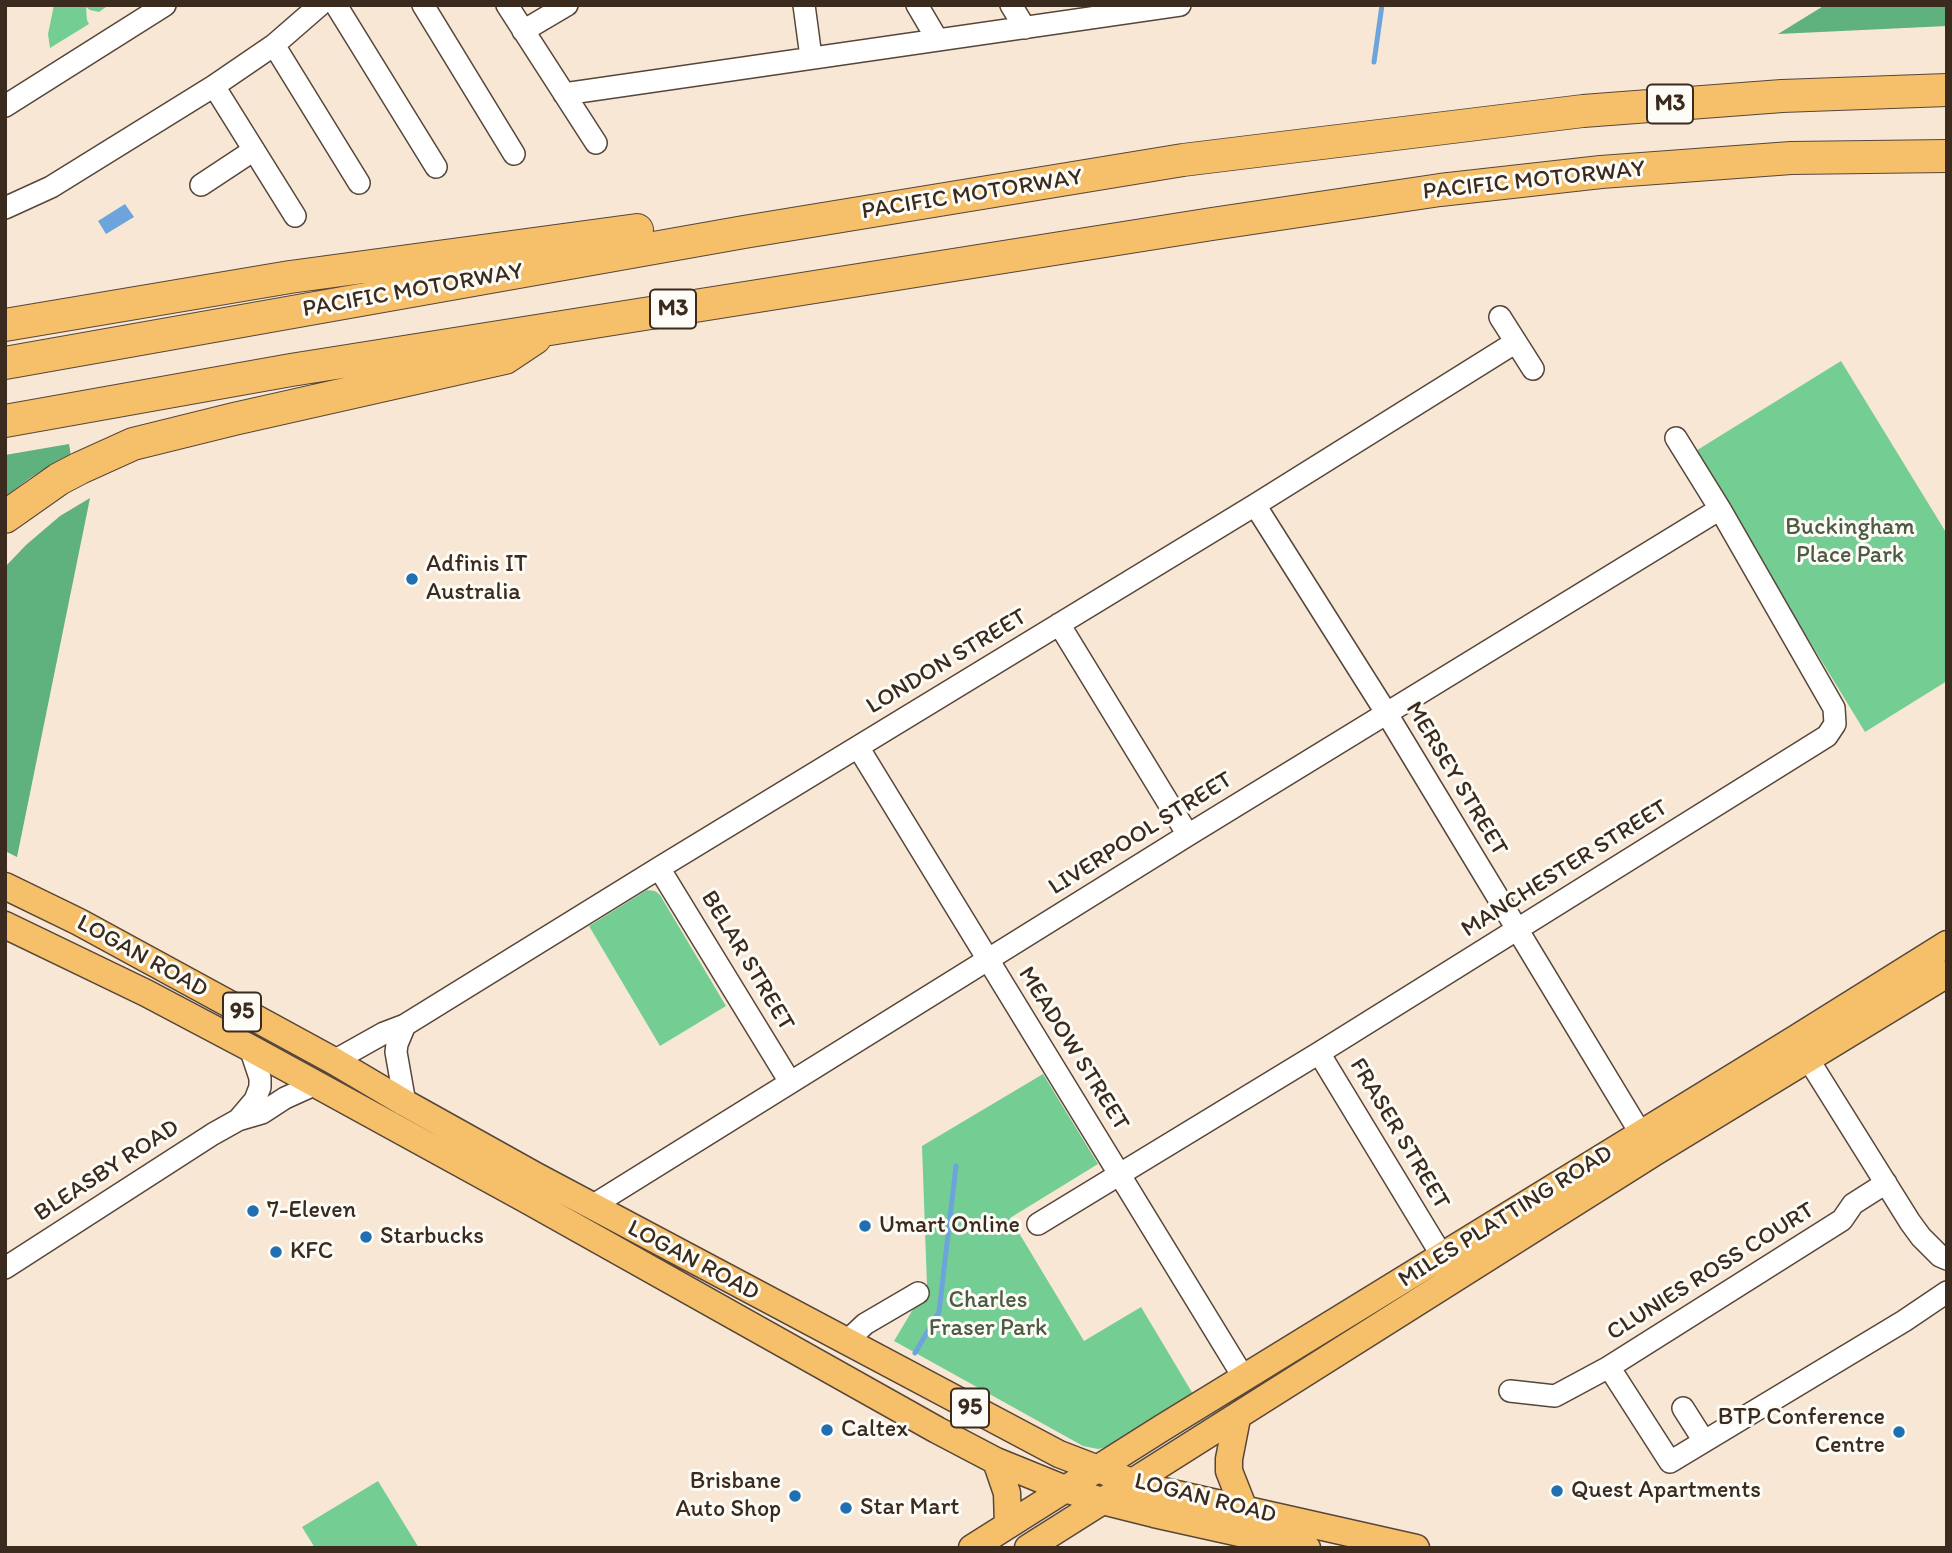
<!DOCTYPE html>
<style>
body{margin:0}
#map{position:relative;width:1952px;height:1553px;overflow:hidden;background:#f8e7d4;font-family:Itim,sans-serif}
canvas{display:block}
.frame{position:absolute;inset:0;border:7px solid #3b2a1e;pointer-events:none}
</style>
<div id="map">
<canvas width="1952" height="1553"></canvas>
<div class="frame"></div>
</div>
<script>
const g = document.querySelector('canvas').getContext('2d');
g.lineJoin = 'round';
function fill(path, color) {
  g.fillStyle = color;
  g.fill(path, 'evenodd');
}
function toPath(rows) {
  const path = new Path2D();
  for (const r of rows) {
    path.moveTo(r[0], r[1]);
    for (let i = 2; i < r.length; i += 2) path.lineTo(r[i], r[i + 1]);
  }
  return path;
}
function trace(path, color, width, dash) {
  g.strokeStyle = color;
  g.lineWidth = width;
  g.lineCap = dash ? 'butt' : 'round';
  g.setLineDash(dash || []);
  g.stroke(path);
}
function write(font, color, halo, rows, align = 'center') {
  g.font = font + ' Itim,sans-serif';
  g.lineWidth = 6;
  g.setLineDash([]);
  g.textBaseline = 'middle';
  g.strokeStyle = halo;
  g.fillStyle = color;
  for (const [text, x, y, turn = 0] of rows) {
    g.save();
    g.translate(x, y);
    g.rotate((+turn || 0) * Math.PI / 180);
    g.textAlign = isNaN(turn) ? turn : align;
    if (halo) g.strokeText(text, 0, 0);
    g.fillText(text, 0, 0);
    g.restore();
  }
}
const green = toPath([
 [54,5,109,5,99,12,90,10,86,7,87,20,89,24,50,48,48,34],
 [1841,361,1947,534,1947,681,1865,732,1694,452],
 [647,890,655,891,660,895,726,1006,660,1046,589,926],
 [1043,1074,1098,1164,1010,1218,1084,1341,1141,1307,1193,1394,1108,1447,1098,1449,1083,1446,894,1341,927,1286,922,1146],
 [378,1481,419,1548,315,1548,302,1527]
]);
const forest = toPath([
 [1825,5,1947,5,1947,26,1778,34],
 [69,444,71,456,61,459,30,478,5,497,5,455],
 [90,498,17,857,5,851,5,567,26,545,60,516]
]);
const water = toPath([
 [125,204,134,217,106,234,98,221]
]);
const stream = toPath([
 [1374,62,1382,5],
 [915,1353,939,1312,956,1166]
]);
const minor = toPath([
 [336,5,436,167],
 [423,5,514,154],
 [507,5,596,143],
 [804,5,811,57],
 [917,5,937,39],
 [1011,5,1025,28],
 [523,31,567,5],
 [274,45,359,183],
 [214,86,295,216],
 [564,94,1180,5],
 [5,106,165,5],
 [201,185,254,150],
 [5,208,51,187,214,86,274,45,320,5],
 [1500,317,1533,369],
 [1255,505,1387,714,1641,1134,1651,1146],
 [1059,624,1188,835],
 [858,747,1244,1378],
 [659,868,790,1082],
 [1800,1046,1910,1222,1921,1237,1940,1256,1947,1259],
 [1319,1053,1450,1269],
 [334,1061,384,1033,405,1025,659,868,1255,505,1516,342],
 [405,1103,396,1052,397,1044,405,1025],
 [238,1120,255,1100,260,1087,260,1078,250,1048],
 [1886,1183,1853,1204,1842,1220,1609,1367,1670,1462,1904,1321,1947,1292],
 [592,1206,1188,835,1720,509],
 [1038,1224,1319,1053,1827,736,1835,724,1834,708,1720,509,1676,438],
 [5,1268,213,1134,238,1120,262,1113,285,1098,316,1084],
 [846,1342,865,1324,918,1293],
 [1510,1391,1555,1396,1609,1367],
 [1683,1408,1704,1441]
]);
const major = toPath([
 [5,886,79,922,334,1061,405,1103,536,1176,1059,1454,1132,1482,1163,1491,1416,1548],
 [5,925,146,993,250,1048,529,1201,937,1430,996,1461,1065,1489,1102,1501,1154,1514,1307,1548],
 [1237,1418,1229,1459,1229,1471,1244,1509],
 [996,1461,1007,1493,1008,1525],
 [972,1548,1162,1428,1795,1039,1947,944],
 [1028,1548,1655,1152,1947,974]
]);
const highway = toPath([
 [5,325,290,277,637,230],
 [5,363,744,232,1183,160,1583,111,1782,96,1947,90],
 [5,421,291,370,1212,224,1440,190,1601,172,1791,158,1947,156],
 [5,517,59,479,80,468,133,444,234,419,505,358,535,338]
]);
const markers = [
 [412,579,7,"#1f6fb2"],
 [253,1211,7,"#1f6fb2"],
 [865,1226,7,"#1f6fb2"],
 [366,1237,7,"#1f6fb2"],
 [276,1252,7,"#1f6fb2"],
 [827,1430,7,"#1f6fb2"],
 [1899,1432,7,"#1f6fb2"],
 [1557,1491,7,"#1f6fb2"],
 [795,1496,7,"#1f6fb2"],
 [846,1508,7,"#1f6fb2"]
];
const shields = [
 [1670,104,46],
 [673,309,46],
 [242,1012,38],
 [970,1408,38]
];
const shieldNames = [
 ["M3",1670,104],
 ["M3",673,309],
 ["95",242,1012],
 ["95",970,1408]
];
const streetNames = [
 ["PACIFIC MOTORWAY",1534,181,-6],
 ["PACIFIC MOTORWAY",972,195,-9],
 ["PACIFIC MOTORWAY",413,291,-10],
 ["LONDON STREET",947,662,-31],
 ["MERSEY STREET",1456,779,59],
 ["LIVERPOOL STREET",1141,834,-32],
 ["MANCHESTER STREET",1565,869,-32],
 ["LOGAN ROAD",142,957,29],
 ["BELAR STREET",747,961,59],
 ["MEADOW STREET",1073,1049,58],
 ["FRASER STREET",1399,1134,59],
 ["BLEASBY ROAD",107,1171,-33],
 ["MILES PLATTING ROAD",1506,1217,-32],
 ["LOGAN ROAD",693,1261,28],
 ["CLUNIES ROSS COURT",1711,1272,-32],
 ["LOGAN ROAD",1205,1499,14]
];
const parkNames = [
 ["Buckingham",1850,528],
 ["Place Park",1850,556],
 ["Charles",988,1301],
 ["Fraser Park",988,1329]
];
const poiNames = [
 ["Adfinis IT",426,565],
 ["Australia",426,593],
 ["7-Eleven",267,1211],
 ["Umart Online",879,1226],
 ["Starbucks",380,1237],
 ["KFC",290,1252],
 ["BTP Conference",1885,1418,"right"],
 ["Centre",1885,1446,"right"],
 ["Caltex",841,1430],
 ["Brisbane",781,1482,"right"],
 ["Auto Shop",781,1510,"right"],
 ["Quest Apartments",1571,1491],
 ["Star Mart",860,1508]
];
fill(green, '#74ce94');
fill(forest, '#5fb17e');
fill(water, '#6ea4dc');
trace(stream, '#6ea4dc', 5);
trace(minor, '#574639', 24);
trace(major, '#574639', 29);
trace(highway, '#574639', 34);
trace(minor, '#fff', 21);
trace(major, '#f6c06b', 26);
trace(highway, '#f6c06b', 32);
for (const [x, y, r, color] of markers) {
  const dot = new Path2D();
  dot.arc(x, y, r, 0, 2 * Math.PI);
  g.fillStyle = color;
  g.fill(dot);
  trace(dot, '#fdfcf7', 2.5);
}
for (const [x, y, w] of shields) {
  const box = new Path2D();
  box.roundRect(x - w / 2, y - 19.5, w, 39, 5);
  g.fillStyle = '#fdfcf7';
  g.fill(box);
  trace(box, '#3b2a1e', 2);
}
write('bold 23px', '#3b2a1e', null, shieldNames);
write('24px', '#3b2a1e', '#fdfcf7', streetNames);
write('24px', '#4c5b41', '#fdfcf7', parkNames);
write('24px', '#3b2a1e', '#fdfcf7', poiNames, 'left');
</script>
